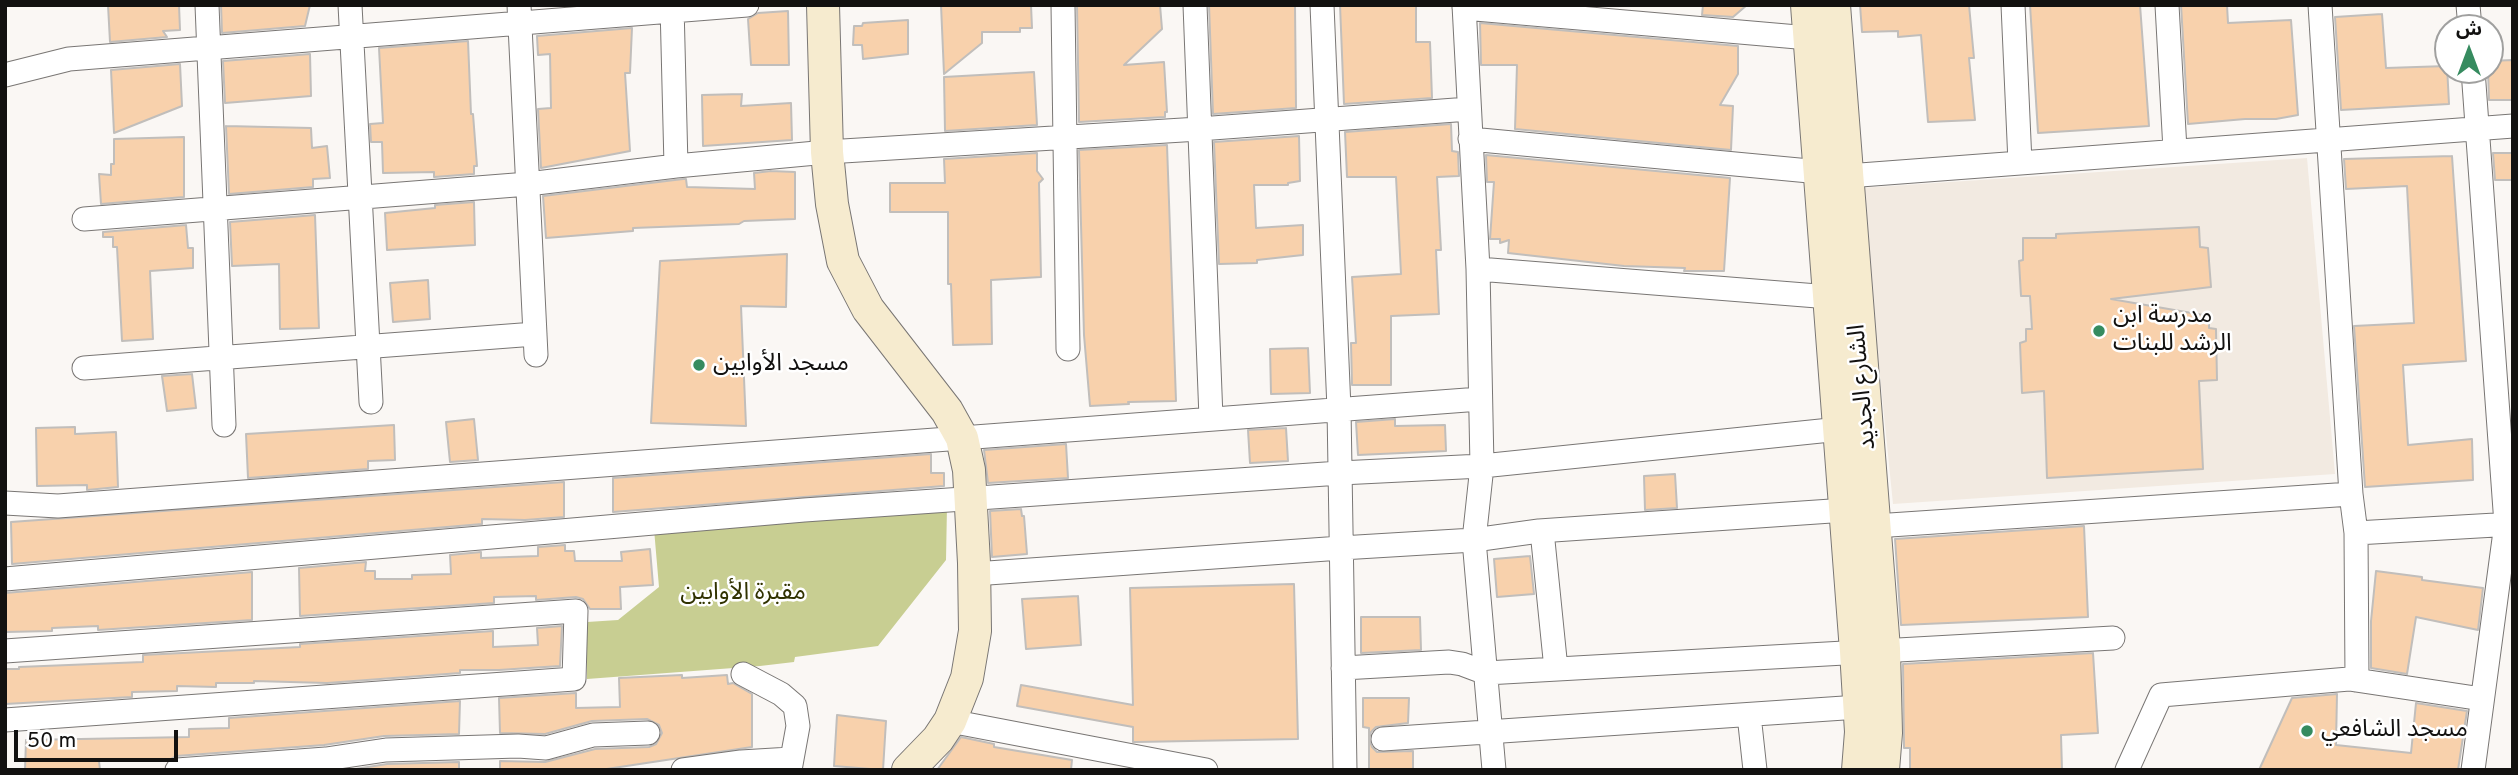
<!DOCTYPE html>
<meta charset="utf-8">
<style>
body{margin:0}
#map{position:relative;width:2518px;height:775px;overflow:hidden;background:#faf7f4;font-family:Overpass,"Noto Sans Arabic",sans-serif}
canvas{display:block}
.frame{position:absolute;inset:0;border:7px solid #121110;pointer-events:none}
.north{position:absolute;left:2434px;top:14px;width:70px;height:70px;box-sizing:border-box;background:#fff;border:2px solid #a0a09f;border-radius:50%;rotate:0deg;font-size:19px;font-weight:700;line-height:28px;text-align:center;color:#121110}
.north::after{content:'';display:block;margin:auto;width:24px;height:32px;background:#368b5f;clip-path:polygon(50% 0,100% 100%,50% 72%,0 100%)}
.scale{position:absolute;left:14px;top:730px;width:164px;height:32px;box-sizing:border-box;border:4px solid #121110;border-top:0;padding-left:9px;font-size:21px;line-height:24px;white-space:nowrap;color:#121110;-webkit-text-stroke:5px #fff;paint-order:stroke}
</style>
<div id="map">
<canvas width="2518" height="775"></canvas>
<div class="frame"></div>
<div class="north">ش</div>
<div class="scale">50 m</div>
</div>
<script>
const g = document.querySelector('canvas').getContext('2d');
g.lineJoin = 'round';
function fill(path, color) {
  g.fillStyle = color;
  g.fill(path, 'evenodd');
}
function toPath(rows) {
  const path = new Path2D();
  for (const r of rows) {
    path.moveTo(r[0], r[1]);
    for (let i = 2; i < r.length; i += 2) path.lineTo(r[i], r[i + 1]);
  }
  return path;
}
function trace(path, color, width, dash) {
  g.strokeStyle = color;
  g.lineWidth = width;
  g.lineCap = dash ? 'butt' : 'round';
  g.setLineDash(dash || []);
  g.stroke(path);
}
function write(font, color, halo, rows, align = 'center') {
  g.font = font + ' Overpass,"Noto Sans Arabic",sans-serif';
  g.lineWidth = 5;
  g.setLineDash([]);
  g.textBaseline = 'middle';
  g.strokeStyle = halo;
  g.fillStyle = color;
  for (const [text, x, y, turn = 0] of rows) {
    g.save();
    g.translate(x, y);
    g.rotate((+turn || 0) * Math.PI / 180);
    g.textAlign = isNaN(turn) ? turn : align;
    if (halo) g.strokeText(text, 0, 0);
    g.fillText(text, 0, 0);
    g.restore();
  }
}
const built = toPath([
 [2307,158,2335,474,1893,504,1861,188]
]);
const green = toPath([
 [947,506,946,560,878,646,795,657,794,662,760,666,587,679,587,622,618,620,659,587,654,529]
]);
const building = toPath([
 [108,5,179,5,180,30,163,31,167,37,110,42,108,5],
 [221,5,310,5,305,26,222,33,221,5],
 [941,5,1031,5,1032,28,1020,28,1020,32,982,32,982,43,944,74,941,5],
 [1077,5,1160,5,1162,29,1124,65,1164,62,1167,112,1165,112,1165,117,1079,122,1077,5],
 [1209,5,1295,5,1296,108,1213,114,1209,5],
 [1340,5,1416,5,1416,42,1430,42,1432,98,1344,104,1340,5],
 [1703,5,1747,5,1733,17,1702,15,1703,5],
 [1860,5,1969,5,1974,58,1969,58,1975,120,1928,122,1921,35,1898,37,1898,31,1862,32,1860,5],
 [2030,5,2140,5,2149,126,2038,133,2030,5],
 [2181,5,2227,5,2228,23,2291,20,2298,115,2276,119,2245,119,2188,124,2181,5],
 [788,11,789,65,751,65,748,19,758,13,788,11],
 [2382,14,2386,68,2447,66,2449,104,2341,110,2335,17,2382,14],
 [908,20,908,54,863,59,862,45,853,45,854,26,862,26,863,23,908,20],
 [1480,23,1738,46,1738,74,1720,105,1733,106,1731,150,1515,129,1517,65,1481,65,1480,23],
 [632,28,630,73,625,73,630,151,541,168,538,109,551,108,550,54,538,55,537,36,632,28],
 [468,41,471,114,473,114,477,166,474,166,474,174,434,177,434,172,383,173,382,142,371,142,370,124,383,123,379,48,468,41],
 [310,54,311,96,225,103,223,61,310,54],
 [2513,60,2513,100,2489,100,2488,70,2490,70,2490,61,2513,60],
 [180,64,182,106,114,133,111,70,180,64],
 [1034,72,1037,125,945,131,944,77,1034,72],
 [742,94,741,106,791,103,792,140,703,146,702,95,742,94],
 [1451,124,1452,151,1458,152,1459,176,1437,177,1441,250,1436,250,1439,314,1391,316,1391,385,1352,385,1351,343,1356,343,1352,277,1401,274,1396,177,1347,177,1345,132,1451,124],
 [226,126,311,128,312,148,327,146,330,178,313,179,313,187,229,194,226,126],
 [1299,136,1300,181,1288,183,1288,185,1254,185,1256,228,1303,225,1303,255,1257,260,1257,263,1219,264,1214,142,1299,136],
 [184,137,184,197,101,204,99,174,111,175,111,164,114,164,114,139,184,137],
 [1167,145,1176,401,1128,402,1129,404,1090,406,1084,335,1079,150,1167,145],
 [1037,153,1037,171,1043,179,1039,183,1041,277,991,280,992,344,953,345,951,284,948,284,948,212,890,212,890,183,945,183,944,159,1037,153],
 [2493,153,2513,153,2513,180,2495,180,2493,153],
 [1486,155,1730,178,1724,271,1684,271,1685,268,1624,266,1508,253,1509,240,1500,243,1500,239,1490,239,1494,182,1487,182,1486,155],
 [2452,156,2466,361,2403,365,2408,445,2472,439,2473,480,2365,487,2354,326,2414,323,2407,186,2346,189,2344,159,2452,156],
 [771,171,795,172,795,219,744,221,739,224,633,228,633,231,546,238,543,196,683,179,686,179,687,187,755,189,754,173,771,171],
 [474,202,475,245,387,250,385,213,435,208,435,205,474,202],
 [315,215,319,328,280,329,279,264,232,266,230,222,315,215],
 [186,225,188,248,193,248,193,268,150,271,153,339,122,341,117,247,113,247,113,237,103,237,103,232,186,225],
 [2199,227,2200,247,2208,248,2211,287,2111,299,2209,316,2209,328,2216,329,2217,380,2199,381,2203,469,2047,478,2044,391,2022,393,2020,343,2026,341,2026,329,2032,329,2030,296,2021,296,2019,261,2023,260,2023,238,2056,238,2056,234,2199,227],
 [787,254,786,307,741,306,746,426,651,423,660,261,787,254],
 [428,280,430,319,393,322,390,283,428,280],
 [1308,348,1310,393,1271,394,1270,349,1308,348],
 [192,374,196,408,167,411,162,376,192,374],
 [474,419,478,460,450,462,446,422,474,419],
 [1395,419,1395,426,1445,425,1446,451,1358,455,1356,422,1395,419],
 [394,425,395,460,368,461,368,469,248,478,246,434,394,425],
 [75,427,75,434,116,432,118,487,87,490,87,485,37,486,36,428,75,427],
 [1286,428,1288,461,1250,463,1248,430,1286,428],
 [1066,444,1068,478,988,483,984,450,1066,444],
 [931,454,931,473,944,473,944,486,613,512,613,478,931,454],
 [1675,474,1677,508,1645,510,1644,476,1675,474],
 [564,482,564,517,525,520,482,519,482,524,12,564,11,522,564,482],
 [1021,509,1022,516,1024,516,1027,554,992,557,990,511,1021,509],
 [2084,526,2088,617,1901,625,1895,539,2084,526],
 [565,545,565,551,574,551,575,561,622,561,621,552,650,549,653,585,620,587,621,609,590,609,583,599,576,597,536,600,536,596,494,597,494,603,300,616,299,568,366,562,365,571,375,571,375,579,412,579,412,575,451,574,450,555,481,552,481,558,538,556,538,547,565,545],
 [1530,556,1534,594,1497,597,1494,559,1530,556],
 [2376,571,2422,577,2422,580,2483,588,2478,630,2416,617,2407,674,2371,668,2371,621,2376,571],
 [252,572,252,620,98,630,98,626,52,628,52,631,5,632,5,593,252,572],
 [1294,584,1298,739,1136,742,1133,742,1133,727,1017,706,1021,685,1133,705,1130,588,1294,584],
 [1078,596,1081,645,1026,649,1022,599,1078,596],
 [1361,617,1420,617,1421,650,1361,653,1361,617],
 [562,626,560,666,499,670,460,670,460,673,327,683,254,681,254,683,216,683,216,687,177,686,177,691,132,692,132,697,5,704,5,669,19,669,19,667,143,662,143,655,300,647,300,644,493,631,493,647,538,645,537,628,562,626],
 [2093,653,2098,733,2061,735,2062,770,1910,770,1910,748,1904,748,1903,664,2093,653],
 [682,675,682,678,727,675,728,684,733,683,752,694,752,747,600,770,500,770,500,761,545,762,595,749,649,747,656,744,662,733,659,725,647,719,592,721,545,734,500,733,499,698,576,693,576,708,620,707,619,678,682,675],
 [2337,694,2336,745,2411,753,2416,703,2467,711,2458,770,2259,770,2292,698,2337,694],
 [1363,698,1409,698,1408,723,1376,727,1371,732,1369,739,1372,747,1377,752,1413,751,1413,770,1369,770,1369,728,1363,727,1363,698],
 [460,701,459,734,384,736,324,745,176,756,167,761,99,761,100,770,25,770,26,740,189,737,189,729,229,728,229,718,460,701],
 [837,715,886,721,883,770,834,766,837,715],
 [961,737,994,744,994,747,1072,760,1071,770,937,770,961,737],
 [459,762,459,770,349,770,387,764,459,762]
]);
const street = toPath([
 [207,5,224,425],
 [350,5,371,402],
 [519,5,536,355],
 [672,5,676,166],
 [1063,5,1068,349],
 [1195,5,1211,418],
 [1322,5,1339,409,1345,770],
 [1464,5,1478,269,1482,466,1474,540,1494,770],
 [2013,5,2020,163],
 [2167,5,2175,150],
 [2320,5,2351,494,2356,533,2357,680],
 [2468,5,2470,28],
 [1464,8,1809,38],
 [5,75,69,59,747,5],
 [1470,139,1820,172],
 [1847,176,2513,126],
 [84,219,528,184,676,166,827,152,1199,129,1469,109],
 [1478,269,1830,297],
 [84,368,535,334],
 [5,503,58,506,1480,399],
 [1875,526,2351,494],
 [1542,531,1556,669],
 [2356,533,2513,524],
 [974,574,1341,548,1474,540,1539,531,1846,510],
 [5,579,804,510,1340,473,1482,466,1840,429],
 [5,651,576,611,574,679,5,720],
 [1343,668,1449,662,1462,664,1486,673,2113,638],
 [743,674,781,694,795,706,798,726,790,770],
 [1749,715,1755,770],
 [950,721,1206,770],
 [1383,739,1859,707],
 [177,770,326,759,386,750,518,746,546,748,593,735,648,733],
 [683,770,741,762,791,759],
 [2127,770,2161,695,2349,679,2482,699],
 [2473,770,2506,524,2473,70]
]);
const secondary = toPath([
 [823,5,827,152,832,204,843,261,868,309,947,411,962,438,969,470,974,563,975,631,967,678,950,721,938,739,908,770],
 [1807,5,1856,651,1861,732,1858,770],
 [1834,5,1884,649,1886,733,1883,770]
]);
const markers = [
 [2099,331,7,"#368b5f"],
 [699,365,7,"#368b5f"],
 [2307,731,7,"#368b5f"]
];
const poiNames = [
 ["مدرسة ابن",2113,317],
 ["الرشد للبنات",2113,345],
 ["مسجد الأوابين",713,365],
 ["مسجد الشافعي",2321,731]
];
const streetNames = [
 ["الشارع الجديد",1864,387,-95]
];
const parkNames = [
 ["مقبرة الأوابين",743,594]
];
fill(built, '#f2eae1');
fill(green, '#c8ce92');
fill(building, '#f8d1ac');
trace(building, '#c1bebb', 2);
trace(street, '#797674', 25);
trace(secondary, '#797674', 34);
trace(street, '#fff', 23);
trace(secondary, '#f6ebcf', 32);
for (const [x, y, r, color] of markers) {
  const dot = new Path2D();
  dot.arc(x, y, r, 0, 2 * Math.PI);
  g.fillStyle = color;
  g.fill(dot);
  trace(dot, '#fff', 2.5);
}
write('24px', '#121110', '#fff', poiNames, 'left');
write('24px', '#121110', '#fff', streetNames);
write('24px', '#303200', '#fff', parkNames);
</script>
